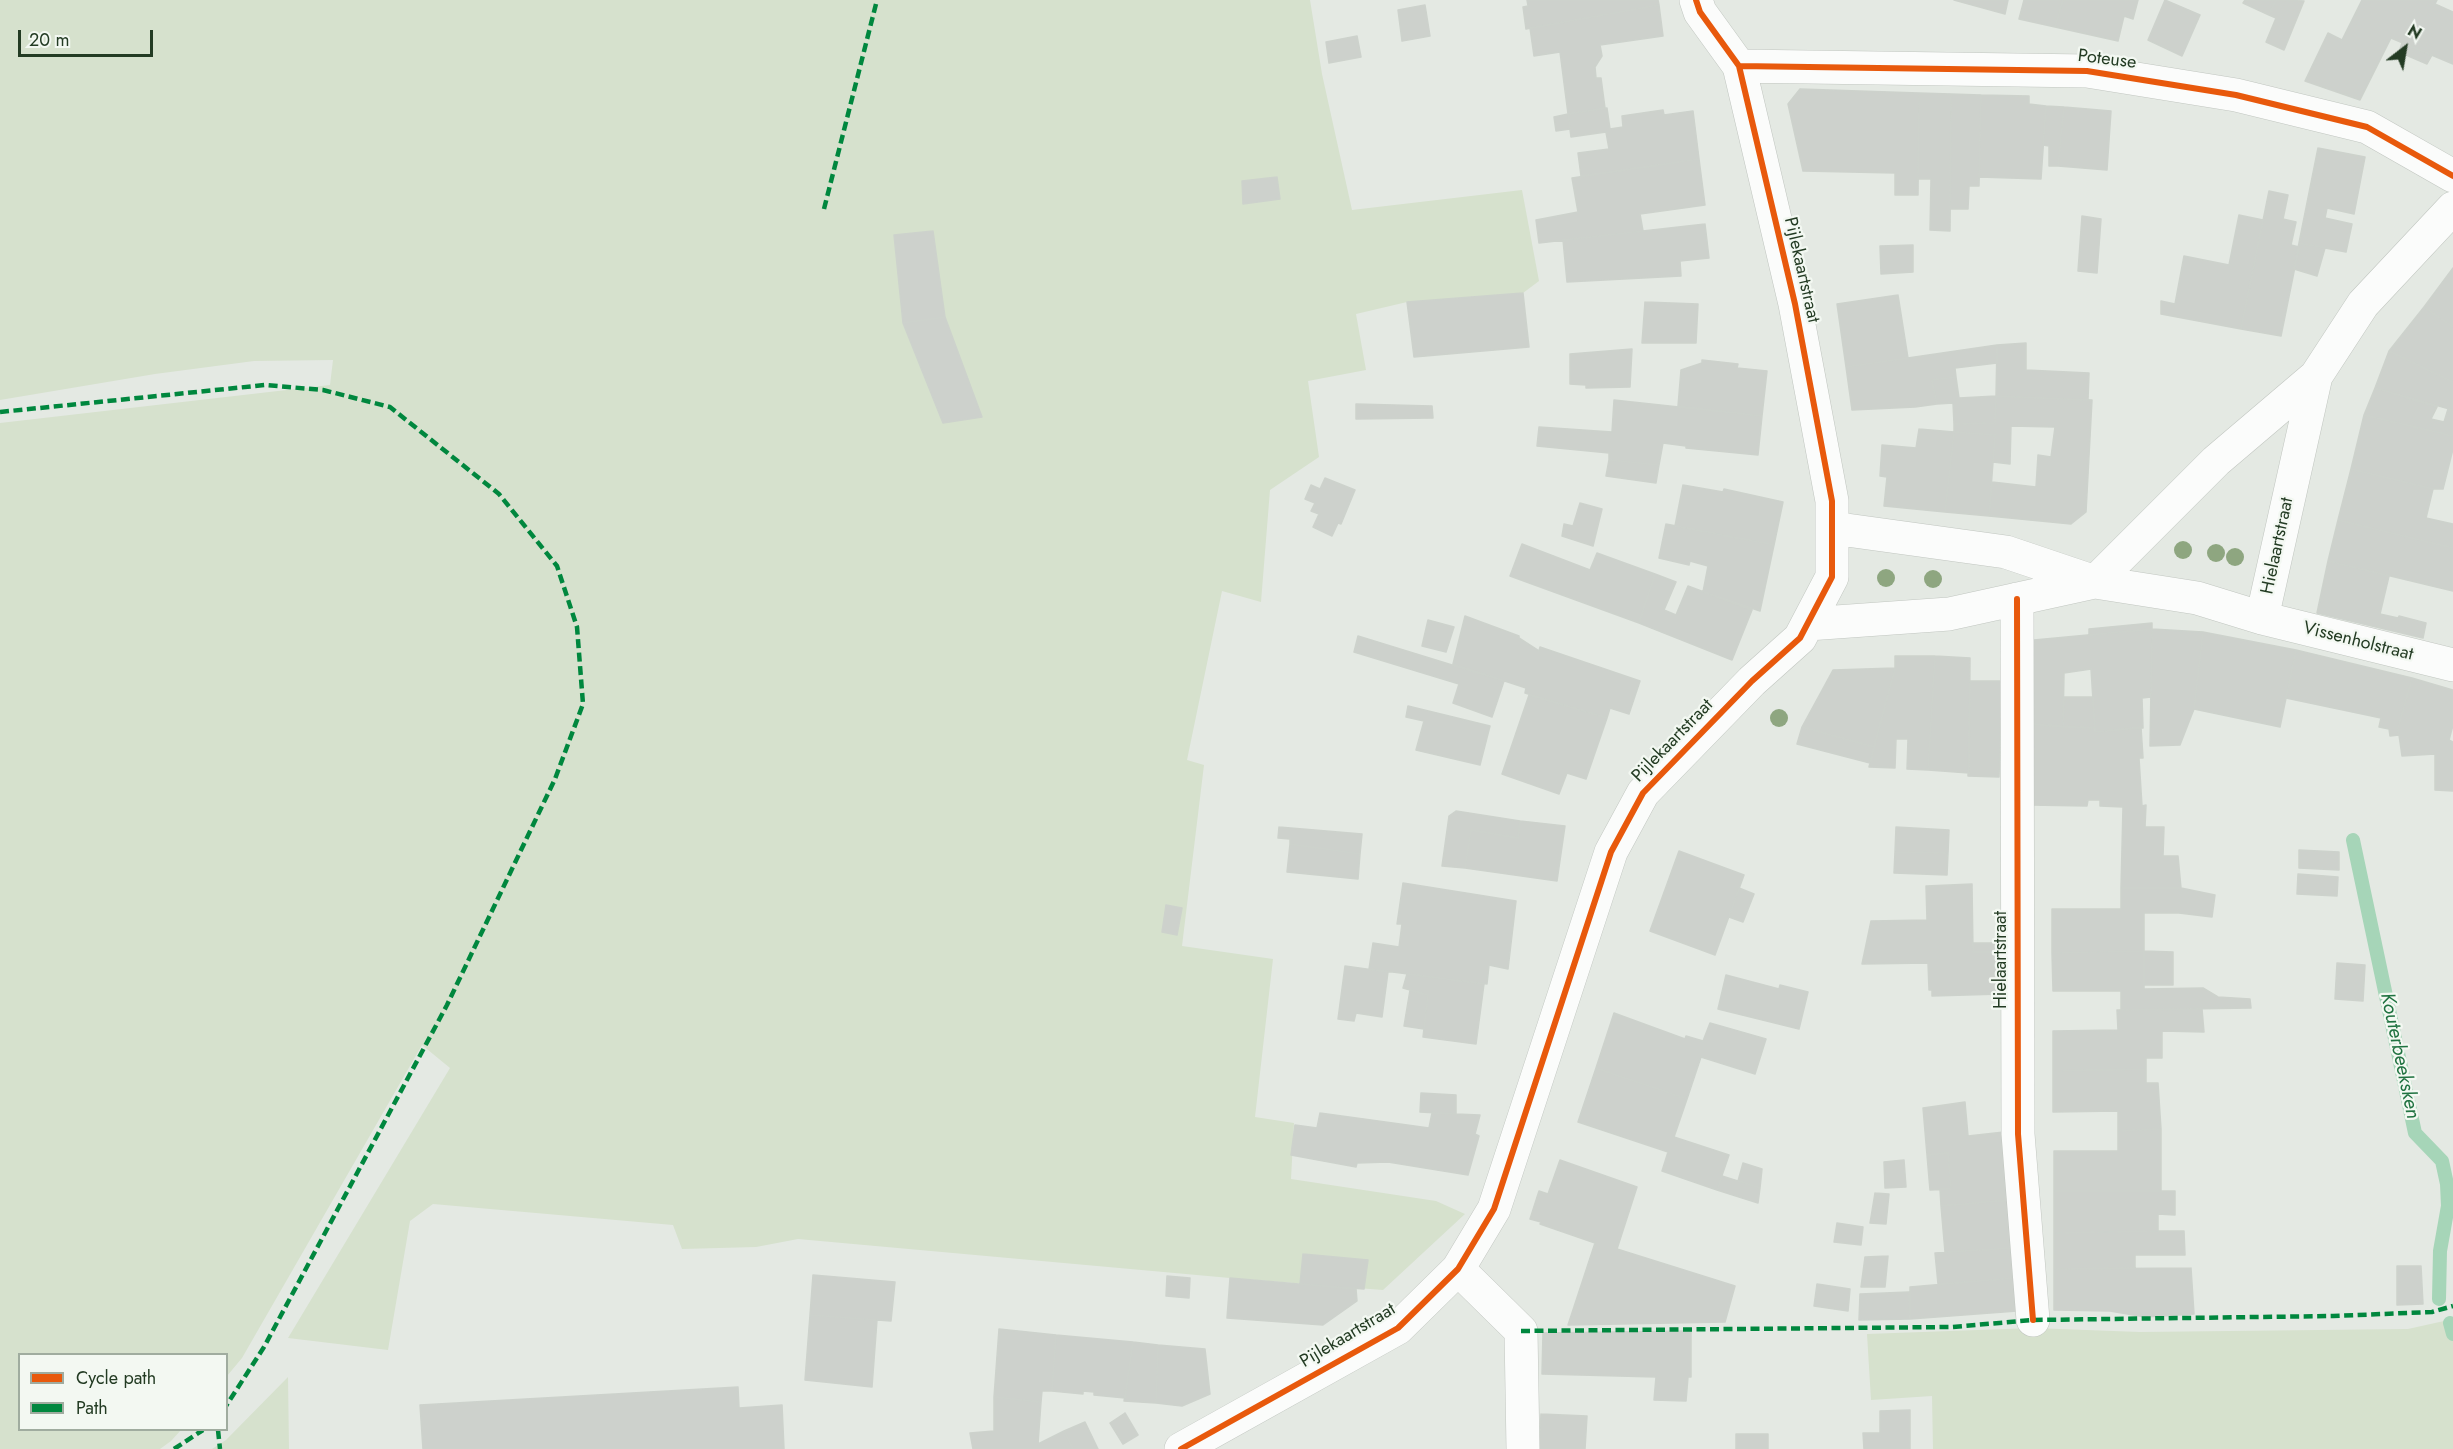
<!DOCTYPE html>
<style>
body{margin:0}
#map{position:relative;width:2453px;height:1449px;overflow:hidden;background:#e4e9e3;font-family:Jost,sans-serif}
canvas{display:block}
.legend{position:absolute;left:18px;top:1353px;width:210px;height:78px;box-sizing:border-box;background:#f3f8f2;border:2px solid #a0ac9f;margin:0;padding:8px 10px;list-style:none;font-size:18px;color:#233b23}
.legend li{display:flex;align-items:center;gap:12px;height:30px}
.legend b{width:30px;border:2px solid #a0ac9f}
.north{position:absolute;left:2375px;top:18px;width:60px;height:60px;-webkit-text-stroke:4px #f3f8f2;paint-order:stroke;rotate:31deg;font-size:16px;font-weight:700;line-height:24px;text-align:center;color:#233b23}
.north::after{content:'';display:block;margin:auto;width:21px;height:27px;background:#233b23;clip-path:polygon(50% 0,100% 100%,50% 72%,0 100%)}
.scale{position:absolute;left:18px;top:30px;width:135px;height:27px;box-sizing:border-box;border:3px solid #233b23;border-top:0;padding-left:8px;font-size:18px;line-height:21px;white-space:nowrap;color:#233b23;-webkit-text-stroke:4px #f3f8f2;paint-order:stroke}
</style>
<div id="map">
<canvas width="2453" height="1449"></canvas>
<ul class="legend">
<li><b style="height:8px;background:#e8590c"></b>Cycle path</li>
<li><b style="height:8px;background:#00873e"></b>Path</li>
</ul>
<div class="north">N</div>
<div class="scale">20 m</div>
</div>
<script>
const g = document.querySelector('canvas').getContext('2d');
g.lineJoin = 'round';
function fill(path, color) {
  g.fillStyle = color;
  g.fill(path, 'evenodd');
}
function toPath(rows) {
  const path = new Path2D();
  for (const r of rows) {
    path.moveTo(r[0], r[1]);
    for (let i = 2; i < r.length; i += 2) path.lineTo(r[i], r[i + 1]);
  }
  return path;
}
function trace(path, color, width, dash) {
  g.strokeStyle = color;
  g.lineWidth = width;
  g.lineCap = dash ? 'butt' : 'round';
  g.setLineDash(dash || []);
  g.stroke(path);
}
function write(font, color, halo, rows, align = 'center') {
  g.font = font + ' Jost,sans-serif';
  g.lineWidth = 4.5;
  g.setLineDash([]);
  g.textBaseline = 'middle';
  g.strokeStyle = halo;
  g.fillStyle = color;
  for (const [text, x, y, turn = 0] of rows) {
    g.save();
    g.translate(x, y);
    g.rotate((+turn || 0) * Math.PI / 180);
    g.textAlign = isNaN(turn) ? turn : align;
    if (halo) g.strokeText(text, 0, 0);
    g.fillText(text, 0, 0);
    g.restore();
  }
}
const green = toPath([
 [0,0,1310,0,1322,74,1352,210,1522,190,1539,281,1523,293,1407,302,1356,314,1366,370,1308,381,1319,457,1270,490,1261,602,1222,591,1187,760,1204,765,1182,946,1273,959,1255,1117,1294,1123,1291,1179,1436,1201,1465,1214,1383,1290,1230,1278,798,1239,756,1247,682,1249,673,1225,433,1204,410,1221,388,1350,288,1338,450,1068,422,1045,242,1358,227,1376,226,1354,20,1354,20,1430,181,1430,171,1441,160,1449,0,1449,0,423,330,385,333,360,254,361,155,374,0,400],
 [2453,1319,2453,1449,1933,1449,1932,1396,1871,1400,1867,1334,2033,1328,2140,1332,2408,1329],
 [288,1377,289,1449,212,1449,226,1440]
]);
const stream = toPath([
 [2353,840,2415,1133,2442,1161,2447,1184,2448,1206,2440,1251,2439,1299],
 [2450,1323,2453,1334]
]);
const building = toPath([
 [1527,0,1658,0,1659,5,1526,29,1523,7,1528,6,1527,0],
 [1954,0,2008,0,2005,14,1954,0],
 [2024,0,2063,0,2055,27,2019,19,2024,0],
 [2063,0,2138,0,2133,19,2124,16,2118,41,2055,27,2063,0],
 [2165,0,2200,15,2182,56,2148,40,2165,0],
 [2245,0,2276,0,2269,15,2243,3,2245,0],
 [2276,0,2304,1,2284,50,2266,42,2276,18,2269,15,2276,0],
 [2362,0,2437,0,2435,4,2453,12,2453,64,2391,38,2360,100,2305,81,2328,33,2342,40,2362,0],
 [1425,5,1430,36,1402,41,1398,10,1425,5],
 [1659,5,1663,36,1600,45,1602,56,1595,67,1596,78,1601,78,1605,108,1568,114,1560,52,1534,56,1530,28,1659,5],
 [1357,36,1361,57,1329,63,1326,42,1357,36],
 [2402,43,2432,55,2427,64,2399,52,2402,43],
 [1800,89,1919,93,1918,195,1895,195,1895,173,1803,171,1788,104,1800,89],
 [1919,93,1951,94,1950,231,1930,230,1931,179,1918,179,1919,93],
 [1951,94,1981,95,1979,186,1969,186,1968,209,1950,209,1951,94],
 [1981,95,2029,96,2029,104,2046,106,2041,179,1979,177,1981,95],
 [2046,106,2064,107,2058,166,2049,166,2049,146,2043,145,2046,106],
 [2064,107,2111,111,2107,170,2058,166,2064,107],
 [1607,108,1610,129,1623,127,1622,116,1663,110,1664,115,1693,111,1699,159,1581,176,1578,153,1609,149,1606,132,1571,137,1568,114,1607,108],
 [1568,114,1570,129,1556,131,1554,117,1568,114],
 [2318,148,2365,157,2354,214,2327,208,2325,218,2352,224,2346,252,2299,243,2318,148],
 [1699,159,1705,205,1640,214,1643,231,1539,243,1536,220,1578,212,1572,178,1699,159],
 [1277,177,1280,199,1243,204,1242,181,1277,177],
 [2269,191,2288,195,2283,219,2296,222,2291,245,2299,247,2281,336,2241,329,2269,191],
 [2239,215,2263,220,2241,329,2161,314,2161,301,2175,304,2184,256,2229,265,2239,215],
 [2082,216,2101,219,2097,273,2078,271,2082,216],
 [1705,224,1709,258,1680,261,1681,276,1567,282,1563,240,1705,224],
 [933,231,945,317,903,323,894,235,933,231],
 [2299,243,2325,248,2317,276,2294,269,2299,243],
 [1913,245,1913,272,1881,274,1880,246,1913,245],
 [2453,268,2453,327,2424,307,2453,268],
 [1523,293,1529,347,1414,357,1407,302,1523,293],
 [1898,295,1908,358,1846,367,1837,304,1898,295],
 [1645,302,1698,304,1696,343,1642,343,1645,302],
 [2424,307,2453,327,2453,382,2389,351,2424,307],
 [945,317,982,417,943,423,903,323,945,317],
 [2026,343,2026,370,2089,373,2088,400,1996,396,1997,345,2026,343],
 [1997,345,1997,363,1955,368,1956,377,1932,380,1937,404,1915,407,1852,410,1846,367,1997,345],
 [1632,349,1630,387,1586,388,1586,385,1570,384,1570,354,1632,349],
 [2389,351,2453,382,2453,410,2375,388,2389,351],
 [1702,360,1738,364,1737,368,1767,371,1762,416,1678,406,1681,370,1702,363,1702,360],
 [1956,377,1959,398,1996,396,1995,423,1954,424,1953,403,1937,404,1932,380,1956,377],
 [2375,388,2437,407,2431,419,2444,422,2448,409,2453,410,2453,436,2364,415,2375,388],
 [1996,396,2092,400,2086,512,2071,524,1989,516,1992,482,2036,487,2038,455,2051,457,2055,427,2011,426,2010,464,1993,462,1995,435,1954,432,1954,424,1995,423,1996,396],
 [1614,400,1762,416,1758,455,1686,448,1686,446,1663,443,1659,465,1609,460,1609,453,1537,446,1539,427,1612,432,1614,400],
 [1356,404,1432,406,1433,418,1356,419,1356,404],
 [2364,415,2453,436,2453,449,2443,489,2433,489,2351,469,2364,415],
 [1919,429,1954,432,1945,512,1884,506,1887,477,1880,476,1882,445,1916,448,1919,429],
 [1954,432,1995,435,1989,516,1945,512,1954,432],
 [1609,460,1659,465,1656,483,1606,476,1609,460],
 [2351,469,2433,489,2426,518,2453,524,2453,548,2338,520,2351,469],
 [1325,478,1355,490,1341,524,1338,523,1332,536,1313,527,1319,514,1311,511,1315,503,1305,499,1311,485,1320,489,1325,478],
 [1683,485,1723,492,1724,489,1783,502,1774,545,1675,526,1683,485],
 [1580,503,1602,509,1593,546,1562,536,1564,524,1573,526,1580,503],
 [2338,520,2453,548,2453,591,2328,561,2338,520],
 [1666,524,1774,545,1760,611,1703,592,1708,566,1690,561,1689,565,1659,558,1666,524],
 [1522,544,1590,570,1597,553,1655,574,1639,623,1510,576,1522,544],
 [2328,561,2389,576,2380,614,2398,618,2399,616,2426,623,2423,638,2317,613,2328,561],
 [1655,574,1676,582,1664,610,1676,615,1688,586,1752,610,1732,660,1639,623,1655,574],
 [1465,616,1519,636,1519,638,1539,651,1540,647,1640,681,1629,714,1610,708,1607,718,1525,693,1526,688,1453,664,1465,616],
 [1428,620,1454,627,1446,652,1422,646,1428,620],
 [2152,623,2152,629,2089,635,2089,629,2152,623],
 [2152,629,2203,632,2194,709,2180,745,2150,746,2152,629],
 [2152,629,2151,697,2142,698,2143,728,2095,732,2091,669,2064,673,2063,727,2028,724,2034,640,2152,629],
 [2203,632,2296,650,2280,727,2194,709,2203,632],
 [1358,636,1504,681,1492,717,1453,703,1459,684,1354,652,1358,636],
 [2296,650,2412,678,2398,728,2399,735,2390,736,2389,729,2379,727,2381,718,2286,698,2296,650],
 [1895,656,1935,656,1928,770,1907,769,1908,739,1896,739,1895,768,1869,767,1895,668,1895,656],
 [1935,656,1970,658,1969,773,1928,770,1935,656],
 [1895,668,1874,747,1802,727,1833,670,1895,668],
 [2412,678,2453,690,2453,725,2449,740,2453,742,2453,791,2435,790,2435,754,2402,756,2398,728,2412,678],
 [1970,681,2002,681,1999,777,1968,776,1970,681],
 [1529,695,1607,718,1586,779,1567,773,1559,794,1502,774,1529,695],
 [2064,697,2093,697,2095,728,2063,727,2064,697],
 [1408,706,1490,726,1480,765,1416,750,1424,721,1406,717,1408,706],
 [2031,724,2095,728,2095,732,2141,727,2143,758,2139,758,2142,806,2146,805,2145,827,2164,827,2163,856,2178,856,2181,888,2121,888,2123,807,2100,806,2100,800,2088,800,2087,806,2030,805,2031,724],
 [1802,727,1874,747,1870,763,1797,744,1802,727],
 [1456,811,1520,821,1518,838,1471,830,1465,868,1442,866,1449,816,1456,811],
 [1520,821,1565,826,1557,881,1465,868,1471,830,1518,838,1520,821],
 [1279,827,1362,834,1360,854,1290,844,1290,839,1278,838,1279,827],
 [1896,827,1949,830,1948,853,1895,852,1896,827],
 [1290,844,1360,854,1358,879,1287,872,1290,844],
 [2299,850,2339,852,2339,870,2299,868,2299,850],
 [1679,851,1744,875,1715,955,1650,931,1679,851],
 [1895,852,1948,853,1947,875,1894,873,1895,852],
 [2298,874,2338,877,2337,896,2297,894,2298,874],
 [1403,883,1516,901,1508,969,1489,965,1487,984,1369,969,1373,943,1399,947,1402,924,1397,924,1403,883],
 [1972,884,1973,952,1999,952,2001,994,1932,996,1932,990,1929,990,1928,963,1862,964,1871,921,1927,920,1926,886,1972,884],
 [1739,888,1754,894,1743,922,1729,917,1739,888],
 [2121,888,2181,888,2215,895,2212,917,2179,913,2144,913,2144,951,2052,953,2052,909,2121,909,2121,888],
 [1166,905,1182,908,1177,935,1162,932,1166,905],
 [1973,943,1999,943,2000,985,1999,952,1973,952,1973,943],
 [2144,951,2173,952,2173,985,2144,985,2144,951],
 [2144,951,2144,989,2203,988,2218,997,2250,999,2251,1008,2121,1010,2121,991,2053,991,2052,953,2144,951],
 [2337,963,2365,965,2363,1001,2335,999,2337,963],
 [1345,966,1388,972,1382,1017,1356,1013,1354,1021,1338,1019,1345,966],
 [1407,974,1484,984,1476,1044,1423,1037,1428,995,1403,988,1407,974],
 [1726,975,1779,989,1780,985,1808,992,1799,1029,1718,1009,1726,975],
 [1410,990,1428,995,1424,1029,1404,1026,1410,990],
 [2202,1009,2204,1032,2162,1031,2162,1058,2146,1058,2146,1069,2053,1071,2053,1031,2118,1030,2117,1010,2202,1009],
 [1614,1013,1685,1039,1686,1036,1703,1041,1710,1023,1766,1039,1755,1074,1701,1057,1687,1099,1596,1068,1614,1013],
 [1596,1068,1687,1099,1674,1137,1729,1155,1717,1190,1662,1171,1668,1152,1578,1122,1596,1068],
 [2146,1069,2146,1083,2158,1083,2161,1129,2118,1131,2118,1111,2053,1112,2053,1071,2146,1069],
 [1421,1093,1456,1095,1456,1114,1420,1112,1421,1093],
 [1965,1102,1968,1136,2004,1132,2010,1200,1941,1206,1940,1189,1951,1189,1948,1153,1927,1155,1923,1108,1965,1102],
 [1320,1113,1429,1128,1432,1113,1480,1115,1475,1134,1479,1136,1468,1175,1388,1162,1357,1163,1356,1167,1291,1155,1295,1125,1317,1128,1320,1113],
 [2161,1129,2161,1191,2054,1191,2054,1151,2118,1151,2118,1131,2161,1129],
 [1948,1153,1951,1189,1930,1190,1927,1155,1948,1153],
 [1560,1160,1637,1187,1617,1249,1735,1286,1725,1322,1568,1325,1595,1243,1540,1224,1541,1222,1530,1219,1539,1191,1548,1194,1560,1160],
 [1904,1160,1906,1187,1885,1188,1884,1162,1904,1160],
 [1743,1163,1762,1169,1760,1188,1738,1181,1743,1163],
 [1722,1176,1760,1188,1758,1203,1717,1190,1722,1176],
 [2054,1191,2175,1191,2175,1215,2158,1214,2158,1231,2054,1233,2054,1191],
 [1875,1193,1889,1194,1886,1224,1870,1223,1875,1193],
 [2010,1200,2014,1248,1945,1252,1941,1206,2010,1200],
 [1837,1223,1863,1227,1861,1245,1834,1242,1837,1223],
 [2158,1231,2184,1231,2185,1255,2135,1255,2135,1268,2054,1269,2054,1233,2158,1231],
 [2014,1248,2015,1278,1938,1284,1935,1253,2014,1248],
 [1303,1254,1368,1260,1364,1289,1300,1284,1303,1254],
 [1888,1256,1885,1287,1861,1287,1865,1257,1888,1256],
 [2397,1266,2421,1266,2423,1304,2397,1305,2397,1266],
 [2191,1268,2194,1314,2145,1317,2110,1311,2054,1310,2054,1269,2191,1268],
 [813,1275,895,1282,891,1321,810,1315,813,1275],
 [1167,1276,1190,1278,1189,1298,1166,1296,1167,1276],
 [1230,1278,1356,1289,1357,1301,1323,1325,1227,1318,1230,1278],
 [2015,1278,2017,1311,1910,1319,1910,1287,2015,1278],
 [1817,1284,1850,1289,1848,1311,1814,1306,1817,1284],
 [1909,1292,1910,1319,1859,1320,1860,1294,1909,1292],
 [810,1315,877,1320,872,1387,805,1380,810,1315],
 [999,1329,1056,1335,1052,1391,1042,1391,1041,1402,994,1397,999,1329],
 [1691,1331,1691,1377,1688,1377,1686,1401,1654,1400,1656,1377,1542,1374,1543,1333,1691,1331],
 [1056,1335,1133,1342,1125,1398,1094,1395,1094,1392,1083,1391,1083,1394,1052,1391,1056,1335],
 [1133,1342,1158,1345,1156,1403,1124,1401,1133,1342],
 [1158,1345,1205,1349,1210,1394,1182,1406,1156,1403,1158,1345],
 [738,1387,739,1408,782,1405,784,1449,423,1449,420,1405,738,1387],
 [994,1397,1041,1402,1038,1444,1064,1431,1073,1449,973,1449,970,1433,994,1431,994,1397],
 [1910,1410,1910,1449,1864,1449,1863,1433,1880,1433,1880,1411,1910,1410],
 [1125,1413,1138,1435,1123,1444,1110,1423,1125,1413],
 [1541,1414,1587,1416,1585,1449,1539,1449,1541,1414],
 [1085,1422,1098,1449,1073,1449,1064,1431,1085,1422],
 [1736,1434,1768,1434,1768,1449,1736,1449,1736,1434]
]);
const street = toPath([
 [1739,66,2087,71,2236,95,2367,127,2453,176],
 [1832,528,2006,552,2095,582,2197,598,2262,618,2453,665],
 [2017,599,2018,1134,2033,1320],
 [2262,618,2316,376,2363,304,2453,208],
 [1808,624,1949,614,2095,582,2216,461,2316,376],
 [1458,1269,1521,1331,1523,1449],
 [1181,1449,1398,1328,1458,1269,1494,1209,1611,852,1643,793,1752,681,1800,638,1832,577,1832,501,1795,304,1739,66,1700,12,1696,0]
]);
const quiet = toPath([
 [824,209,877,0],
 [0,412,265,385,323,390,390,407,499,494,557,566,577,627,583,704,555,779,447,1005,264,1347,226,1406],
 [1521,1331,1952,1327,2033,1320,2333,1316,2432,1312,2453,1306],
 [218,1430,220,1449],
 [174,1449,203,1430]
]);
const cycleway = toPath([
 [1739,66,2087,71,2236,95,2367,127,2453,176],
 [2017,599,2018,1134,2033,1320],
 [1181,1449,1398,1328,1458,1269,1494,1209,1611,852,1643,793,1752,681,1800,638,1832,577,1832,501,1795,304,1739,66,1700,12,1696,0]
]);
const trees = [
 [2183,550],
 [2216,553],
 [2235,557],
 [1886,578],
 [1933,579],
 [1779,718]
];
const streetNames = [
 ["Poteuse",2107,60,7],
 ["Pijlekaartstraat",1801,270,77],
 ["Hielaartstraat",2278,546,-78],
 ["Vissenholstraat",2358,642,14],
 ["Pijlekaartstraat",1673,741,-46],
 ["Hielaartstraat",2002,960,-90],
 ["Pijlekaartstraat",1348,1336,-31]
];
const waterNames = [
 ["Kouterbeeksken",2399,1056,78]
];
fill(green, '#d6e1cd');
trace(stream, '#a6d5b8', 14);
fill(building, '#cdd1cc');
trace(building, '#cdd2cc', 1.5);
trace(street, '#c1c6c0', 34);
trace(street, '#fbfcfb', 33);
trace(quiet, '#00873e', 4.5, [9, 4.5]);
trace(cycleway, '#e8590c', 6);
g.fillStyle = '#8ea680';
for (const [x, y] of trees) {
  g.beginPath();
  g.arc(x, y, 9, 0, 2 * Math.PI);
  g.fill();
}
write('18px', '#233b23', '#f3f8f2', streetNames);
write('italic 20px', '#207341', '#f3f8f2', waterNames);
</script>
